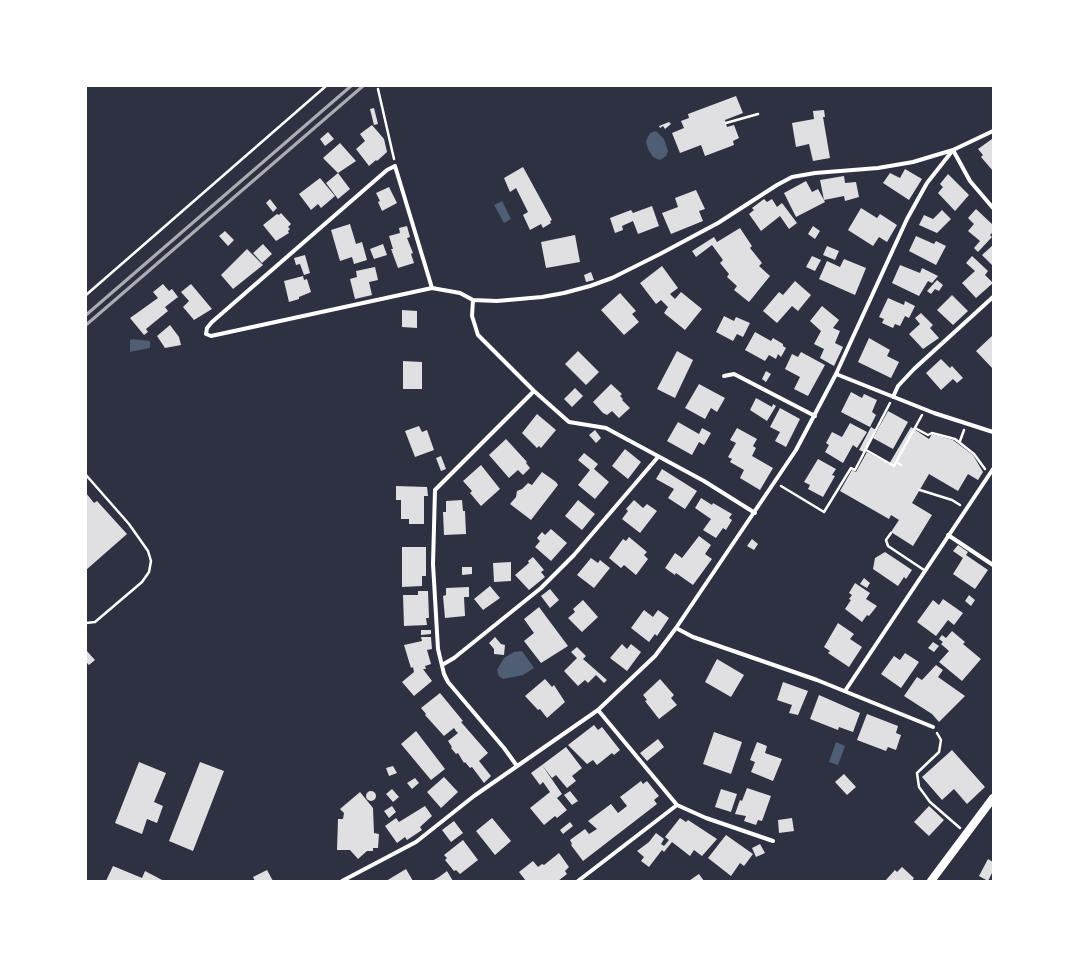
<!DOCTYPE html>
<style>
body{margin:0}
#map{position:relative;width:1079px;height:967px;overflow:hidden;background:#2d3142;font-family:Raleway,sans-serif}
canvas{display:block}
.frame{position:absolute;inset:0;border:87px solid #fff;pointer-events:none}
</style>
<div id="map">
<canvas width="1079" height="967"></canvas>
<div class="frame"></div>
</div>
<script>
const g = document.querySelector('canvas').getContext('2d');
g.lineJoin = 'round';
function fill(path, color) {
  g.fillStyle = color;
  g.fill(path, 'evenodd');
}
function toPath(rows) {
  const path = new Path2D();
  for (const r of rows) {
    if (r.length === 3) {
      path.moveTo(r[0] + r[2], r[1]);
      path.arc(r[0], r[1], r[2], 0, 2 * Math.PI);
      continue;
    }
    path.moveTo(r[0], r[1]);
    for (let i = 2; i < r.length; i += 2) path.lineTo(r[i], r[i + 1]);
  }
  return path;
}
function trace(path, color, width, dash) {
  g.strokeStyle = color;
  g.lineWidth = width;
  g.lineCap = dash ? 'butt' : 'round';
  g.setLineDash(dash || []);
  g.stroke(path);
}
const water = toPath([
 [656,131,664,139,668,151,666,156,660,160,653,157,648,149,646,141,650,133],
 [502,201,511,219,504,223,494,205],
 [132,339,150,341,150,348,130,352,130,340],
 [522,651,534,668,523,675,503,679,499,676,497,670,504,658,514,652],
 [836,742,845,746,838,765,829,762]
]);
const building = toPath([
 [736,96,743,113,725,120,727,127,734,125,739,138,733,141,734,145,705,156,701,145,680,153,672,133,684,128,681,121,689,118,688,114],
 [374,108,378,124,374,125,370,109],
 [824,110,825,117,823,117,830,158,813,161,809,144,796,147,792,123,814,119,813,111],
 [669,122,671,124,665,129,663,126,660,128,659,126],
 [372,125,384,139,387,152,377,161,376,160,369,166,356,149,365,141,360,134],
 [328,132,334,139,325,146,320,139],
 [992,139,993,140,993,171,981,157,983,155,978,149],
 [340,143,356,161,338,173,323,158],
 [523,167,552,220,550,221,551,223,543,228,541,224,530,230,523,215,528,212,516,188,510,192,504,178],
 [905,169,922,179,909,200,883,183,890,173,900,178],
 [338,173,350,189,338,199,326,183],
 [948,174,969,195,955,211,938,193,943,187,940,184],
 [844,176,845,183,856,182,859,197,845,201,844,196,824,200,825,202,796,217,784,193,806,181,812,192,818,189,824,200,820,180],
 [320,178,335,196,321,208,318,204,311,210,299,194],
 [389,187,397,203,382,211,378,202,380,201,376,193],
 [696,190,705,209,699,211,703,221,671,234,662,213,678,207,675,198],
 [270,199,277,208,273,212,266,203],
 [764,199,767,202,772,199,777,207,782,203,797,223,789,229,780,216,761,231,749,214,754,210,752,208],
 [652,206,659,226,638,234,633,221,622,226,623,230,615,233,610,218,631,210,633,213],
 [861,208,877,218,880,214,897,225,887,242,879,237,873,246,848,230],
 [976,209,993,225,993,232,990,235,992,237,978,252,974,248,980,241,968,231,974,224,968,218],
 [942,210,951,219,937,233,919,225,924,215,933,219],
 [281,213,291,224,288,227,290,229,288,231,289,233,276,241,263,225,277,214,279,215],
 [350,224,356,244,362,242,367,260,354,264,352,257,340,261,331,230],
 [407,226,410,237,407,238,413,253,411,254,414,263,398,268,391,249,393,249,389,236,400,233,399,228],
 [813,226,820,231,815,239,808,234],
 [740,228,752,246,750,248,762,263,759,266,770,276,749,302,734,290,737,286,727,277,729,274,720,263,723,260,712,245,696,257,692,251,714,237,717,242],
 [225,231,234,240,228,246,219,236],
 [575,235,580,262,546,268,541,242],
 [916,236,934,244,936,241,946,246,936,265,909,251],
 [263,244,272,254,262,263,253,253],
 [383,244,387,255,374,259,370,249],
 [993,245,993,266,982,255],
 [827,246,839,251,835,260,823,255],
 [247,249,263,265,233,289,221,275],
 [305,255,310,273,304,275,300,264,296,265,294,258],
 [812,256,821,260,815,271,806,267],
 [972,256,988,271,985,275,993,283,976,298,962,283,975,271,966,263],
 [844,259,866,268,855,295,819,279,827,261,840,267],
 [900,265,920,273,922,268,938,276,932,283,928,281,919,296,892,283],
 [662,266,678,288,670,294,675,299,681,292,702,309,685,330,664,313,668,307,661,300,656,304,640,283],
 [375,267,378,280,369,282,372,295,355,299,350,279,357,277,356,271],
 [591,272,594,280,586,282,584,275],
 [303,276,304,280,307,279,311,292,299,297,299,299,289,302,284,281],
 [937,280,943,285,939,291,935,289,931,294,927,291],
 [795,281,811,295,798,311,792,306,777,323,763,311,779,292,783,295],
 [163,284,169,291,172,289,178,297,165,307,168,311,146,329,148,332,144,335,130,318,158,298,153,292],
 [191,284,212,309,194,320,183,307,189,301,181,292],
 [620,293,636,311,632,314,639,322,624,335,601,310],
 [952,295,968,311,953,325,937,310],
 [888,298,904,305,905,301,915,306,909,318,905,316,900,326,895,324,893,328,882,323,884,319,879,317],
 [822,306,839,320,833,328,840,331,835,343,843,347,834,366,820,358,824,349,814,344,821,331,810,321],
 [402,310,417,311,417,328,402,327],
 [921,313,933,325,930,328,939,338,923,349,909,334,920,324,915,318],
 [724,316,734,321,736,317,750,323,743,337,737,334,733,341,716,332],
 [170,325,179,337,181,345,165,348,157,336],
 [755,332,771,341,773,338,783,344,783,346,786,348,781,357,778,354,776,359,769,355,765,361,745,350],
 [993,335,993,369,976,351],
 [869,338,890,350,887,356,899,362,891,378,858,362],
 [578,351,599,372,586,385,565,364],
 [677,351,693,360,675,398,657,389],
 [801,352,825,365,808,396,794,389,800,377,785,369,792,354,798,357],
 [941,359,950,368,952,366,963,378,957,383,953,379,941,390,926,373],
 [403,361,422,362,422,389,403,389],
 [766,371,771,374,766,382,762,379],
 [611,384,622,394,620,396,623,399,622,400,630,408,619,418,612,411,607,415,603,413,593,402],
 [699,384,725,398,717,412,711,408,705,419,685,408],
 [575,388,583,396,572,407,564,399],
 [851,392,862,398,864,394,877,400,872,412,876,415,870,427,841,412],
 [756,398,772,407,773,404,776,406,767,421,750,410],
 [780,408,800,419,786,447,775,441,780,432,770,427],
 [888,411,908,422,893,449,873,438],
 [537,414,556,430,541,448,539,446,537,448,522,433],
 [678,422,699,434,702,428,711,433,704,445,699,442,692,455,667,441],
 [850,423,867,432,857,448,853,445,843,463,825,452,829,445,826,443,832,432,842,437],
 [419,426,422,432,427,430,434,450,415,457,405,431],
 [871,427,876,430,864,452,859,450],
 [911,427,929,439,932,434,953,440,973,455,983,472,978,480,968,474,958,491,929,474,912,503,932,515,913,546,891,532,899,520,891,515,889,519,840,491,852,470,856,472,867,452,889,464],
 [737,428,757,439,753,446,756,448,752,456,773,468,760,490,740,478,744,470,730,462,732,459,728,457,736,443,730,440],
 [595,430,601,438,596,443,589,435],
 [506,439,527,462,526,463,530,468,523,475,518,470,509,478,489,455],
 [625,449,641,462,628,479,612,466],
 [584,453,598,464,594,469,609,482,595,499,578,485,590,470,578,460],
 [441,456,446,469,441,471,436,458],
 [818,459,836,469,832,475,835,476,823,497,808,489,810,485,804,482],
 [481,465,500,489,481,506,470,493,472,491,463,481],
 [662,469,697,491,685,509,668,498,674,489,656,479],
 [542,472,556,482,558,485,531,520,510,504,516,497,517,491,522,489,528,483,532,485],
 [396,486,427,487,428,496,424,496,424,524,409,524,409,519,401,519,401,500,396,500],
 [86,493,94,503,97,501,127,534,86,570],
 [701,498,712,505,713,503,732,514,729,518,732,520,726,530,723,528,716,538,703,530,711,519,695,508],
 [462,500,463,511,465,511,466,534,444,535,443,512,446,512,446,501],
 [578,500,595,514,582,530,565,516],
 [634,500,643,508,647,504,657,511,640,533,622,519,628,511,626,509],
 [551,529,567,543,551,561,535,547,540,541,537,538,542,532,545,535],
 [699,536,711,545,705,554,712,559,693,585,676,573,675,575,665,568,675,553,682,558],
 [629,537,647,552,644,555,648,559,636,575,624,565,621,568,609,558,623,539,626,541],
 [752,539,758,544,754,550,747,546],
 [958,545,968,552,966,555,988,570,975,589,953,574,963,558,953,551],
 [402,547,426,547,426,576,422,576,422,586,402,587],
 [885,552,912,570,906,579,904,577,898,586,873,569,875,558],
 [533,557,544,570,541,572,545,577,529,590,515,575,529,563,528,561],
 [591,558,598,563,600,560,610,568,594,588,577,575],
 [511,562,511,581,494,582,493,563],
 [462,567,472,567,472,574,462,575],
 [864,578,870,583,867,588,860,584],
 [855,583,870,593,866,599,877,606,869,616,867,615,862,622,845,609,851,600,849,599,852,595,849,593],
 [490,586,500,598,483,610,474,599],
 [469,587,469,597,464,597,465,616,445,618,443,596,446,595,446,588],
 [550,589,559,600,550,608,541,596],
 [418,591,428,591,429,618,426,618,427,625,404,626,403,595,418,595],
 [969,595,975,600,971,606,965,601],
 [943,599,963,613,954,625,948,620,936,636,917,622,933,600,939,605],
 [583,600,598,617,582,632,568,618,575,612,573,609],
 [539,607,568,646,541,663,524,641,534,633,524,619],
 [644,610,653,617,658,610,669,618,657,636,655,634,649,642,631,628],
 [838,623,854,634,850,639,862,647,849,667,828,653,830,651,824,647],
 [421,630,431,630,431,634,421,635],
 [952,631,965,642,963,644,981,659,962,681,939,662,949,651,941,644,943,642,939,639,942,635,946,638],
 [421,637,431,637,432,649,427,650,431,664,425,666,426,669,423,669,432,681,414,696,402,682,414,672,413,667,411,668,404,645,422,641],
 [495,637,501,644,505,645,504,655,494,654,494,649,489,643],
 [933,642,939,646,934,652,928,648],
 [622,644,627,649,631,644,641,652,627,671,610,658],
 [577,647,586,656,583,659,607,680,604,683,596,675,588,683,585,680,578,686,564,671,577,658,571,652],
 [86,650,95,660,89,665,86,662],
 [905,653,919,662,901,688,881,674,894,656,900,660],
 [717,659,744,675,731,697,705,682],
 [936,665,943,670,938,677,965,696,939,722,932,714,904,696,917,677,922,680],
 [545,679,552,687,554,685,565,702,547,718,540,709,538,710,525,696],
 [660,679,674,695,671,698,677,705,659,719,645,701,647,700,643,695],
 [783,682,808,691,798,715,789,713,792,705,777,700],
 [440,693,463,721,461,722,488,753,479,761,491,776,484,783,472,767,470,768,465,762,464,763,458,753,456,754,451,748,452,747,448,741,458,733,456,731,454,728,444,736,425,715,426,714,421,708],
 [819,695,860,713,853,732,839,727,838,730,810,719],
 [867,714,898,726,896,733,901,735,896,750,888,747,886,751,857,740],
 [594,725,598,730,602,727,620,750,614,755,612,753,597,765,593,760,587,764,568,745],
 [416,731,445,769,431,780,401,744],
 [714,732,742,742,731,774,703,764],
 [658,739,664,747,647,761,640,753],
 [757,742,767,746,765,753,782,759,773,781,751,772,755,762,750,760],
 [566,747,582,768,572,776,576,781,567,788,556,775,552,778,542,765],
 [952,750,985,787,967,804,954,789,942,800,922,777],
 [139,762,166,773,154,802,163,806,157,823,147,819,142,834,115,823],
 [200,762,224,771,193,851,169,841],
 [542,765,562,794,557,798,567,810,557,818,555,816,544,825,530,808,550,792,543,782,540,785,531,773],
 [393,766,397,773,389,776,386,768],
 [844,774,856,787,847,795,835,782],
 [444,777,458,792,441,808,427,792],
 [415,778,419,783,412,789,407,783],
 [641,781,643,784,647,781,659,796,654,800,657,804,583,861,571,845,572,844,570,840,585,829,589,834,597,829,588,821,611,804,618,813,627,806,620,797],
 [747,788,771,796,762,821,758,820,756,825,744,821,746,816,735,814,740,800,742,801],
 [392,789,399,797,393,802,386,794],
 [721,789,737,794,731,812,715,807],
 [371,796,5],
 [570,791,578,801,572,805,564,795],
 [360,792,373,808,374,833,379,834,378,848,373,848,373,851,367,851,358,859,350,850,337,850,338,819,343,819,344,813,340,809],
 [392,806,396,812,389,818,384,811],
 [425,806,432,816,420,827,422,830,407,840,405,837,397,843,385,826,396,818,399,822],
 [929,806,944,820,929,836,914,822],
 [492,818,511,841,495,855,476,831],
 [680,818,686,822,688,820,717,839,702,856,694,850,690,856,672,842,664,852,662,850,649,867,641,861,644,857,637,851,649,842,656,833,664,839,661,844,664,846,669,840,665,837],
 [792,818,794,831,779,833,778,820],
 [454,821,463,833,451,842,442,830],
 [570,822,573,826,563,834,560,830],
 [726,835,753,854,744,866,740,863,731,876,708,858],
 [463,840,478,860,460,874,456,870,454,871,445,860,447,858,444,855],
 [760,844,765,853,756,857,752,848],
 [559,853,569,867,565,871,567,874,558,881,526,881,519,872,533,861,538,867,542,864,544,865],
 [988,859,993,862,993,871,988,881,979,876],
 [113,866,142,878,145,871,164,881,106,881],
 [902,867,914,878,912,881,885,881,895,870,897,872],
 [406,869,413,881,386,881],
 [267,870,273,881,255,881,253,877],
 [447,871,453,881,432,881,439,877],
 [699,874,704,881,689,881,693,878]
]);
const path = toPath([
 [378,89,394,159],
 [86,295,326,86],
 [915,428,928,435,932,433,955,439,974,454,985,469],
 [960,441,964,430],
 [866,450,894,466,896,462],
 [901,465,896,462,922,415],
 [781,486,824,512,851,468,855,470,890,403],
 [920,490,952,500,960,505],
 [937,733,941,740,939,752,917,773,919,787,930,802,960,828]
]);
const service = toPath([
 [726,123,758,114],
 [86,475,129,524,148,551,151,561,149,572,142,582,95,622,86,623],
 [891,533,886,540,888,546,924,570]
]);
const minor = toPath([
 [432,288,395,166,387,170,212,322,207,328,206,334,211,336,432,288,460,293,473,300,497,301,542,297,564,293,590,286,612,278,660,254,718,223,777,185,792,177,815,173,878,168,913,162,953,150,970,181,993,208],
 [473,300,472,316,478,335,534,391,569,422,606,428,704,481,755,513],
 [836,374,934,413,993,432],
 [724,376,734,374,815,416],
 [893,397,898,386,914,369,993,297],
 [948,535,993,565],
 [676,628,693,637,817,680,933,727],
 [442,665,454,658,541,588,574,555,658,457],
 [845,691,993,469],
 [598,710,677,805,706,818,773,841],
 [517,766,504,748,448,682,444,674,438,649,433,564,435,490,534,391],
 [342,881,416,842,474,796,598,710,655,656,676,628,796,450,836,374,907,219,927,183,953,150,993,131],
 [578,881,677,805]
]);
const secondary = toPath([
 [931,881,993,798]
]);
const rail = toPath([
 [86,315,351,86],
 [86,325,363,86]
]);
fill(water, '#4f5d75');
fill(building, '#e0e0e3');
trace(path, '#fff', 2.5);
trace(service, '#fff', 2.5);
trace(minor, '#fff', 4);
trace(secondary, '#fff', 8);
trace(rail, '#abadb3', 3);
</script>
